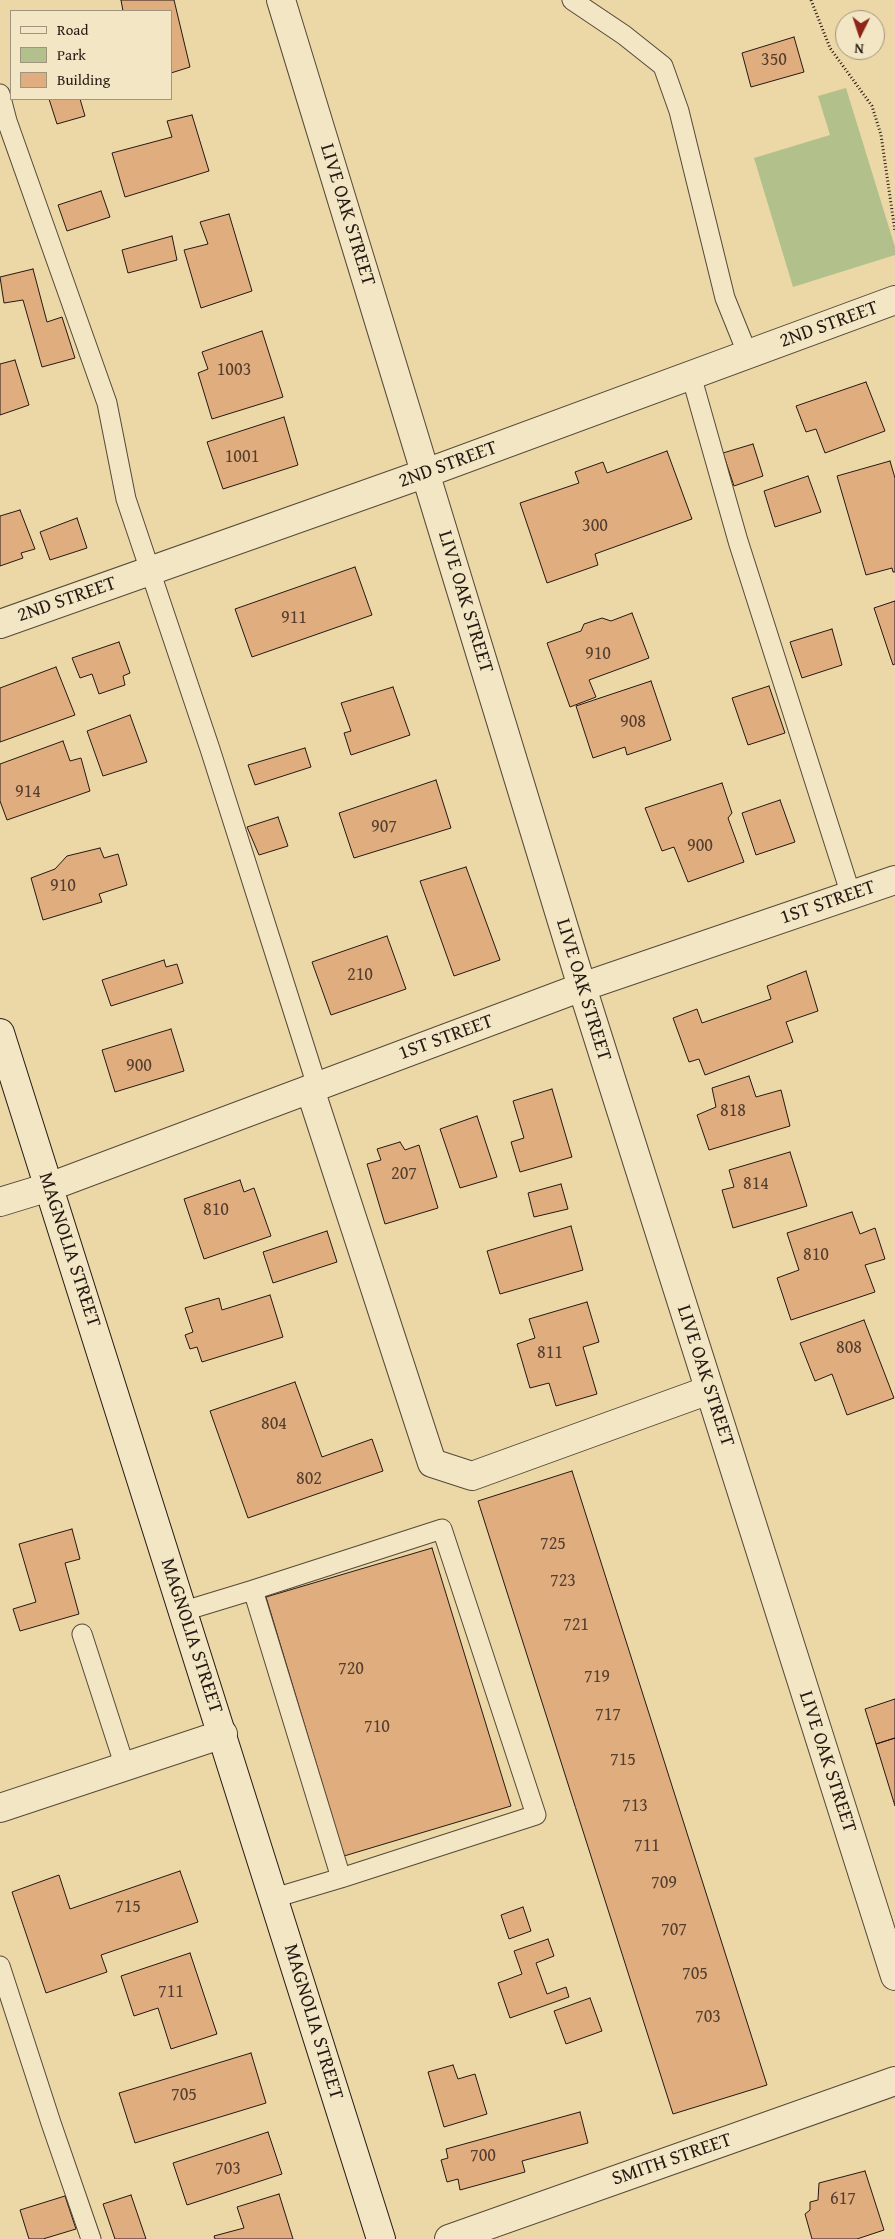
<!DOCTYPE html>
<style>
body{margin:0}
#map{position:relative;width:895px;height:2239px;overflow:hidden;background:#ebd8a6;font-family:"Gentium Book Plus",serif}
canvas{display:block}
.legend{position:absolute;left:10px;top:10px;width:162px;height:90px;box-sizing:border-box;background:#f2e6c5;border:1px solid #a0947e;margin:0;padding:6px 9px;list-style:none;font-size:15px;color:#251913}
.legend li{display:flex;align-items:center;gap:10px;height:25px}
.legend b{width:25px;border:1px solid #a0947e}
.north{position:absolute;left:835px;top:10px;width:50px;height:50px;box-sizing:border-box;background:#f2e6c5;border:1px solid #a0947e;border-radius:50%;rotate:184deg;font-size:14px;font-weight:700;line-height:20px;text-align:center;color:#251913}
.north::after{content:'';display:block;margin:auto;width:18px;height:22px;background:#8f2418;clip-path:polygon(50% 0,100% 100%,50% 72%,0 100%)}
</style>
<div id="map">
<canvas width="895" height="2239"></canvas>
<ul class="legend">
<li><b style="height:6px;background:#f2e6c5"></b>Road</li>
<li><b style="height:14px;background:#b2c08b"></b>Park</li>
<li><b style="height:14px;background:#e0ad7f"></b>Building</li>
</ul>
<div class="north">N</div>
</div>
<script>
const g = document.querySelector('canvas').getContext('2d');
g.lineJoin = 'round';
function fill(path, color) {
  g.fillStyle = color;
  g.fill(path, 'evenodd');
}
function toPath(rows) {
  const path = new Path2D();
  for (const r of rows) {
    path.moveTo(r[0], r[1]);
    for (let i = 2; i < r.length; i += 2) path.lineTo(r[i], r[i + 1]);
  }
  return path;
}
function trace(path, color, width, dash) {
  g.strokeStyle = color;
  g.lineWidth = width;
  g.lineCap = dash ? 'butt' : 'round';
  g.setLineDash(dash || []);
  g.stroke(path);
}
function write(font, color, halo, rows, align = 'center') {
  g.font = font + ' "Gentium Book Plus",serif';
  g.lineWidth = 5;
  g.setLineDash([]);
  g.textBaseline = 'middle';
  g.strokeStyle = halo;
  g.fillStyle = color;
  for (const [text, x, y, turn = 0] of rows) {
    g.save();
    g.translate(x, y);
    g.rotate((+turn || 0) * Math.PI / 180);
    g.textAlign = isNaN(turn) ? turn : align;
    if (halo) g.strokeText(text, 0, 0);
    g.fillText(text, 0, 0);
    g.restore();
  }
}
const green = toPath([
 [846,88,895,247,895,255,793,287,754,158,830,135,818,96]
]);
const building = toPath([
 [121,0,174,0,190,67,171,73,171,11,123,11,121,0],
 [794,37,804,72,751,87,742,53,794,37],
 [49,99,80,99,85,116,57,124,49,99],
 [192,115,209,171,125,197,112,153,172,137,167,121,192,115],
 [101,191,110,217,67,231,58,205,101,191],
 [229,214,252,291,201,308,184,250,208,244,200,222,229,214],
 [172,236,177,260,128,273,122,250,172,236],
 [33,269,47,322,62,317,75,358,42,367,23,300,4,303,0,277,33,269],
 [262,331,283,397,212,419,198,373,208,369,202,352,262,331],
 [15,360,29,405,0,415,0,364,15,360],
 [866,382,885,431,825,453,816,429,806,432,796,406,866,382],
 [284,417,298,465,223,489,207,442,284,417],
 [753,444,763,476,734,486,723,453,753,444],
 [667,451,692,519,595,554,598,565,547,583,520,503,579,483,575,472,603,462,607,473,667,451],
 [890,461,895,478,895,572,893,572,892,568,866,575,837,476,890,461],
 [808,476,821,512,775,527,764,491,808,476],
 [20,510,35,549,21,553,23,558,0,566,0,516,20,510],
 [77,518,87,548,50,560,40,532,77,518],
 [355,567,372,615,252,657,235,609,355,567],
 [895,601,895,664,893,665,874,608,895,601],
 [632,613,649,658,589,680,596,697,570,707,547,643,581,631,584,624,602,618,611,621,632,613],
 [832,629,842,665,802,678,790,642,832,629],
 [119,642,130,673,123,676,125,685,99,694,92,674,80,678,72,658,119,642],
 [56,667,75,715,0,742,0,688,56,667],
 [651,681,671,740,627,755,625,747,593,758,576,706,651,681],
 [769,686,785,733,748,745,732,698,769,686],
 [393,687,410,735,351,755,344,733,351,731,341,703,393,687],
 [130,715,147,762,103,776,87,731,130,715],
 [63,741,70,761,81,758,90,791,7,820,0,801,0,764,63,741],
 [305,748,311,767,255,785,248,765,305,748],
 [436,780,451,828,354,858,339,813,436,780],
 [722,783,732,813,728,818,744,862,688,882,674,847,662,851,645,808,722,783],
 [780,800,795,842,756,855,742,813,780,800],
 [278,817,288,846,259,855,247,827,278,817],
 [100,848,104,858,118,854,127,885,99,894,102,902,43,920,31,878,55,869,67,856,100,848],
 [466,867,500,960,454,976,420,881,466,867],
 [387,936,406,989,331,1015,312,962,387,936],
 [164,960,166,967,177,964,183,983,111,1006,102,980,164,960],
 [806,971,818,1011,786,1022,793,1042,705,1075,699,1059,689,1062,673,1018,697,1009,702,1023,771,999,767,986,806,971],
 [171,1029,184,1071,115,1092,102,1050,171,1029],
 [749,1076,756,1097,781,1090,790,1126,709,1150,697,1115,716,1107,712,1088,749,1076],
 [552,1089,572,1157,520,1172,511,1142,524,1138,513,1101,552,1089],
 [477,1116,497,1177,460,1188,440,1129,477,1116],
 [400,1142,405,1150,419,1145,438,1208,385,1224,367,1164,381,1160,377,1149,400,1142],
 [790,1152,807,1206,733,1228,722,1190,734,1187,729,1170,790,1152],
 [240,1180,244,1192,254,1188,271,1236,204,1259,184,1199,240,1180],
 [561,1184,568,1209,534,1217,528,1193,561,1184],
 [852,1212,860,1234,875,1228,885,1259,865,1265,875,1292,791,1320,777,1278,799,1270,787,1233,852,1212],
 [571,1226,583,1270,500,1294,487,1251,571,1226],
 [327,1231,337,1262,273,1283,263,1252,327,1231],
 [270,1295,283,1337,202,1362,197,1347,190,1349,185,1335,193,1332,185,1308,219,1298,222,1310,270,1295],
 [587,1302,599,1342,583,1347,597,1394,556,1406,549,1383,530,1388,517,1344,535,1338,529,1319,587,1302],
 [864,1320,894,1398,847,1415,832,1374,815,1381,800,1343,864,1320],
 [295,1382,322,1457,372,1439,383,1471,248,1518,210,1411,295,1382],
 [572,1471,767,2085,673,2114,478,1501,572,1471],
 [72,1529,80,1559,65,1563,79,1614,20,1631,13,1609,36,1602,19,1544,72,1529],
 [432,1548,511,1806,344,1856,266,1597,432,1548],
 [895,1699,895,1738,876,1744,865,1709,895,1699],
 [895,1738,895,1806,876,1744,895,1738],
 [180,1871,198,1922,101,1955,107,1972,46,1993,12,1892,59,1875,70,1909,180,1871],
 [523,1907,531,1931,509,1939,501,1915,523,1907],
 [548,1939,554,1956,536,1963,547,1994,566,1987,569,1997,510,2018,498,1983,522,1974,514,1951,548,1939],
 [190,1953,217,2034,171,2049,158,2008,134,2016,121,1976,190,1953],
 [590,1998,602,2031,566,2044,554,2011,590,1998],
 [251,2053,266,2103,135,2143,119,2093,251,2053],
 [453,2065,458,2079,475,2074,487,2114,444,2127,428,2072,453,2065],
 [580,2112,588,2143,522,2161,525,2172,460,2190,458,2179,447,2182,441,2160,448,2158,446,2149,580,2112],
 [268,2132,282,2174,187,2205,173,2163,268,2132],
 [865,2171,884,2230,857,2239,812,2239,805,2214,810,2210,810,2202,818,2200,819,2183,865,2171],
 [279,2194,293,2239,215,2239,214,2236,244,2228,237,2207,279,2194],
 [131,2195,146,2239,115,2239,103,2204,131,2195],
 [65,2196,76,2229,43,2239,29,2239,20,2210,65,2196]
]);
const path = toPath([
 [811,0,830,48,872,106,881,135,895,231]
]);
const lane = toPath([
 [572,0,624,35,663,66,679,111,725,298,748,355],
 [0,94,7,121,107,403,126,499,210,749,317,1086],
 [691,375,738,541,851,895],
 [253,1590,442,1529,536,1815,341,1878],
 [184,1611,253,1590,341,1878,274,1898],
 [82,1634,125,1767],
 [0,1966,51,2123,91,2239]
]);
const street = toPath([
 [281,0,582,987,895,1976],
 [0,624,426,473,895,300],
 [310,1089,432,1463,472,1476,709,1390],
 [0,1202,49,1187,582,987,895,880],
 [0,1808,223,1734],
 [449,2239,895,2081]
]);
const secondary = toPath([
 [0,1033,381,2239]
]);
const numberNames = [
 ["350",774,60],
 ["1003",234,370],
 ["1001",242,457],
 ["300",595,526],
 ["911",294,618],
 ["910",598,654],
 ["908",633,722],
 ["914",28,792],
 ["907",384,827],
 ["900",700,846],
 ["910",63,886],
 ["210",360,975],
 ["900",139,1066],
 ["818",733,1111],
 ["207",404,1174],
 ["814",756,1184],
 ["810",216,1210],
 ["810",816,1255],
 ["808",849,1348],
 ["811",550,1353],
 ["804",274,1424],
 ["802",309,1479],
 ["725",553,1544],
 ["723",563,1581],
 ["721",576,1625],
 ["720",351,1669],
 ["719",597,1677],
 ["717",608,1715],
 ["710",377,1727],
 ["715",623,1760],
 ["713",635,1806],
 ["711",647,1846],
 ["709",664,1883],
 ["715",128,1907],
 ["707",674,1930],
 ["705",695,1974],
 ["711",171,1992],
 ["703",708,2017],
 ["705",184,2095],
 ["700",483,2156],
 ["703",228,2169],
 ["617",843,2199]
];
const streetNames = [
 ["LIVE OAK STREET",347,215,73],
 ["2ND STREET",829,325,-20],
 ["2ND STREET",448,465,-20],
 ["2ND STREET",67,600,-19],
 ["LIVE OAK STREET",465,602,73],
 ["1ST STREET",828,903,-19],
 ["LIVE OAK STREET",583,990,73],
 ["1ST STREET",446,1038,-20],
 ["MAGNOLIA STREET",69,1250,72],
 ["LIVE OAK STREET",705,1376,72],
 ["MAGNOLIA STREET",191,1636,72],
 ["LIVE OAK STREET",827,1762,72],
 ["MAGNOLIA STREET",313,2022,73],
 ["SMITH STREET",672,2160,-19]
];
fill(green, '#b2c08b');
fill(building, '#e0ad7f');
trace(building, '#251913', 1);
trace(lane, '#564938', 21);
trace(street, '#564938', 30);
trace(secondary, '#251913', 30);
trace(path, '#251913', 3, [1, 2.5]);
trace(lane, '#f2e6c5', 19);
trace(street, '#f2e6c5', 28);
trace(secondary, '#f2e6c5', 28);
write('18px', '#543e2e', null, numberNames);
write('20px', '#251913', '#f2e6c5', streetNames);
</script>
